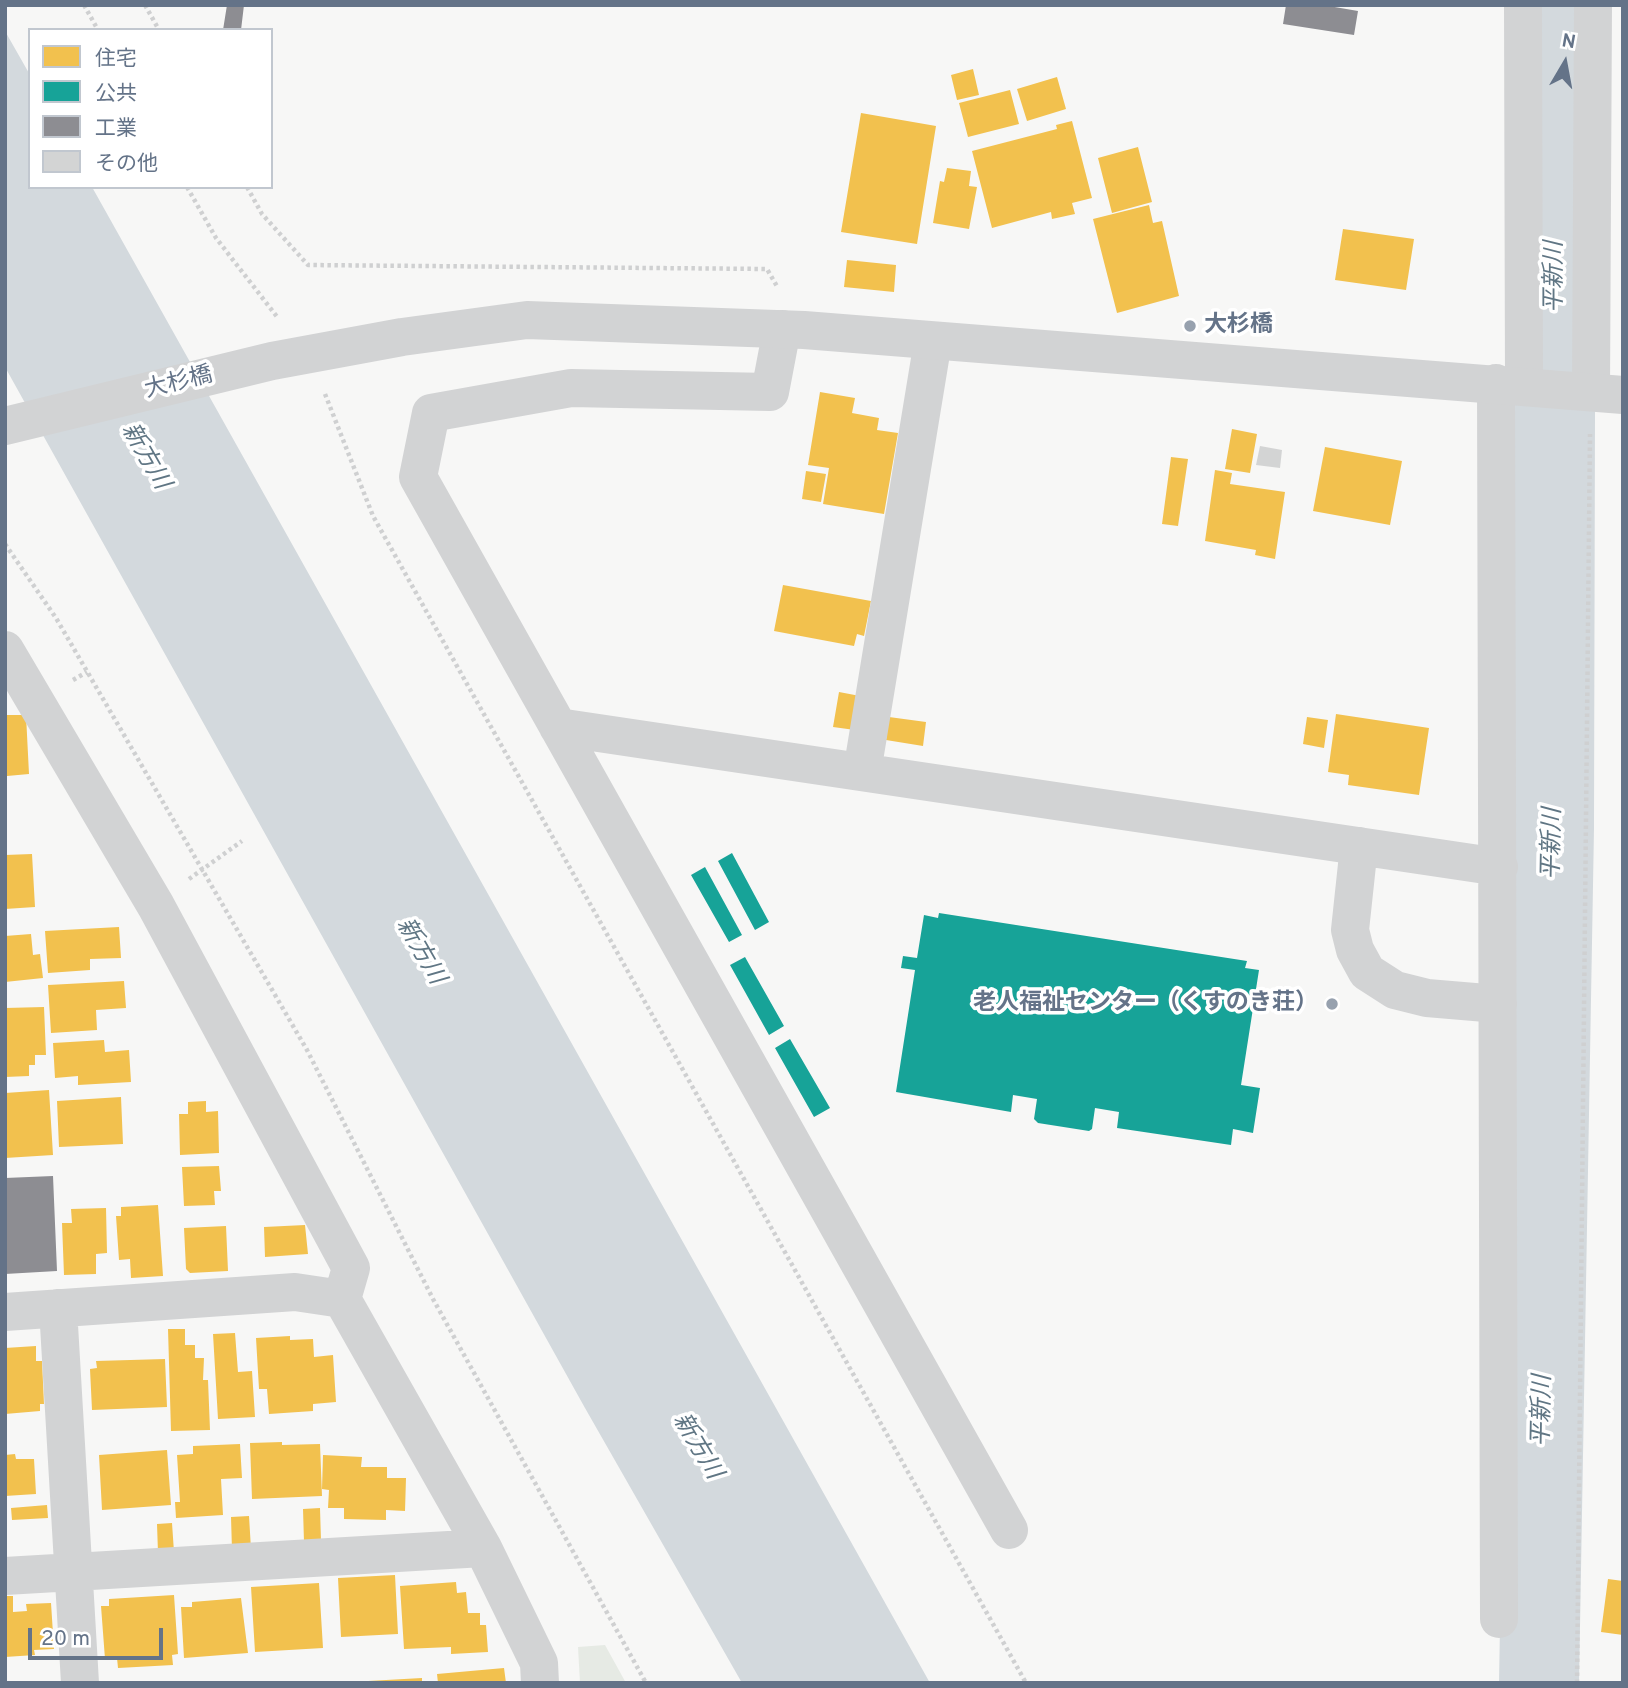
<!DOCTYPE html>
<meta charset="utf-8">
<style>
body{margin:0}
#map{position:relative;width:1628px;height:1688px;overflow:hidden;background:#f7f7f6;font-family:Overpass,"Noto Sans JP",sans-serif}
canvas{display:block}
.frame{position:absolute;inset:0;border:7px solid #647388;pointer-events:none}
.legend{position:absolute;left:28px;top:28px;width:245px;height:161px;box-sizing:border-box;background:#fff;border:2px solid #c1c7cf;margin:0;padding:9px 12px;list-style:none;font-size:21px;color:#647388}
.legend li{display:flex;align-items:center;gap:14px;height:35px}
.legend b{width:35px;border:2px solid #c1c7cf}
.north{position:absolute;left:1530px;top:28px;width:70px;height:70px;-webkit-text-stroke:5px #fff;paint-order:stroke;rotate:10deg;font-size:19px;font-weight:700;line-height:28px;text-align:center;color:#647388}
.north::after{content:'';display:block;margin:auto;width:24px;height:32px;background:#647388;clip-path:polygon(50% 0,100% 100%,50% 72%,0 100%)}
.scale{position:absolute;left:28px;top:1628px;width:135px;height:32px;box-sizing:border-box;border:4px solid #647388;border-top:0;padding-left:9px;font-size:21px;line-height:24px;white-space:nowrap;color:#647388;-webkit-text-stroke:5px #fff;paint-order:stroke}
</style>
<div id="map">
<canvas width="1628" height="1688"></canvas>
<div class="frame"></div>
<ul class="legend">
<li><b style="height:19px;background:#f2c14e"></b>住宅</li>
<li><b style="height:19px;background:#17a398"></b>公共</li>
<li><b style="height:19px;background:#8d8d92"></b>工業</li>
<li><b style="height:19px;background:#d3d4d4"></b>その他</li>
</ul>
<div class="north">N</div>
<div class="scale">20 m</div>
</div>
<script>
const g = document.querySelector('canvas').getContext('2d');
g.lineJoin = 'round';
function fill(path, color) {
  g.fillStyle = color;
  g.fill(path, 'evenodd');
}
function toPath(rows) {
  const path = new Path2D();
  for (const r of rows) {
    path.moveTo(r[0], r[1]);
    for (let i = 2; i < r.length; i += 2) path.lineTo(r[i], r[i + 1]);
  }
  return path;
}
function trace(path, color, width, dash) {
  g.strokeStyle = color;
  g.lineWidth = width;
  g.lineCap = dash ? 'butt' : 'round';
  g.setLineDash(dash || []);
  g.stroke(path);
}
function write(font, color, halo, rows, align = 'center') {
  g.font = font + ' Overpass,"Noto Sans JP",sans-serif';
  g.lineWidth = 7;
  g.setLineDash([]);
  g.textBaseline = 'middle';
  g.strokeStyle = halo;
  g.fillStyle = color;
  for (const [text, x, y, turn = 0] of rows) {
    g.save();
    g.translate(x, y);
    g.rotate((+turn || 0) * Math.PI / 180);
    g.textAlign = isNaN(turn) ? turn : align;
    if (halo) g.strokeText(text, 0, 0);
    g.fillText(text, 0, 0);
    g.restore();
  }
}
const green = toPath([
 [605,1645,626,1683,580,1683,578,1647]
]);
const water = toPath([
 [5,31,30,75,30,187,92,187,930,1683,742,1683,585,1408,5,367]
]);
const homes = toPath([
 [973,69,979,95,957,100,951,75],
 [1057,77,1066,109,1027,121,1017,89],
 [1010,90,1019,124,968,137,959,103],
 [861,113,936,126,917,244,841,232],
 [1072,121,1092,198,1072,203,1075,214,1052,219,1051,212,992,228,972,151,1057,129,1056,125],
 [1138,147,1152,202,1112,213,1098,158],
 [947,168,971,171,969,186,977,187,969,229,933,223,940,181,944,182],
 [1149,205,1153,223,1162,221,1179,296,1117,313,1093,219],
 [1343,229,1414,239,1406,290,1335,280],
 [847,260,896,265,894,292,844,287],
 [820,392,855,398,852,413,879,418,877,430,898,433,884,514,823,504,829,468,808,465],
 [1232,429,1257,434,1250,473,1225,469],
 [1325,447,1402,461,1390,525,1313,511],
 [1171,457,1188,459,1178,526,1162,524],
 [1215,470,1232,473,1230,484,1285,492,1275,559,1255,555,1256,550,1205,541],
 [806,471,826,474,821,502,802,499],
 [783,585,871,601,864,636,857,634,854,646,774,631],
 [839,692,860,696,855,730,833,727],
 [1336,714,1429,728,1419,795,1348,785,1349,775,1328,772],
 [5,715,26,715,29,774,7,776],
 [889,717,926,722,923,746,886,740],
 [1307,717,1328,720,1324,748,1303,744],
 [32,854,35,907,5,909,5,855],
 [119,927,121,958,90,959,90,970,48,973,45,931],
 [31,934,33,955,40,954,43,978,5,982,5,936],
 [124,981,126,1008,96,1010,97,1030,51,1033,48,985],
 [44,1007,46,1055,35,1055,35,1065,29,1065,29,1076,5,1077,5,1008],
 [104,1040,105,1052,129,1050,131,1082,78,1085,78,1076,55,1078,53,1043],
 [49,1090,53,1155,5,1158,5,1093],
 [121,1097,123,1144,59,1147,57,1101],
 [206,1101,206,1112,218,1111,219,1153,180,1155,179,1114,188,1114,188,1102],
 [219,1166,221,1191,214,1191,215,1205,184,1206,182,1167],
 [158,1205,163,1276,131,1278,130,1259,119,1260,116,1216,121,1216,121,1207],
 [106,1208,107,1253,96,1254,96,1274,64,1275,62,1223,72,1223,71,1209],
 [305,1225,308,1254,265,1257,264,1227],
 [226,1226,228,1271,190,1273,186,1269,184,1228],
 [168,1329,185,1329,185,1345,195,1345,195,1358,204,1358,203,1380,208,1380,210,1430,171,1431],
 [235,1333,238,1372,252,1371,255,1417,218,1419,213,1334],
 [290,1336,290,1340,313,1339,314,1357,333,1355,336,1402,313,1404,313,1411,269,1414,267,1389,259,1389,256,1338],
 [36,1346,36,1361,42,1361,44,1404,40,1404,40,1411,5,1414,5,1348],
 [165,1359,167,1407,92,1410,90,1369,97,1368,96,1361],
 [282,1442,282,1445,320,1444,322,1496,252,1499,250,1443],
 [240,1444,242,1478,221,1479,223,1515,176,1518,175,1502,180,1502,177,1455,193,1454,193,1446],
 [167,1450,171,1505,102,1510,99,1455],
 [15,1454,16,1459,34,1459,36,1494,5,1496,5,1455],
 [323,1455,362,1457,361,1467,387,1467,387,1478,406,1478,405,1511,386,1510,386,1520,344,1519,344,1508,328,1508,329,1490,322,1489],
 [47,1505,48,1518,12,1520,11,1508],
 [320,1508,321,1541,304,1542,303,1509],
 [249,1516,251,1549,232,1550,231,1517],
 [172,1523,174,1552,158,1553,157,1524],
 [395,1575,398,1634,341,1637,338,1578],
 [1608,1579,1623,1581,1623,1635,1601,1632],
 [456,1582,457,1593,466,1592,468,1613,480,1613,480,1625,486,1625,488,1652,451,1654,451,1647,404,1649,400,1586],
 [319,1583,323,1648,255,1652,251,1587],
 [174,1595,178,1654,172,1655,173,1665,118,1668,117,1658,105,1659,101,1606,109,1606,109,1599],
 [5,1596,13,1596,13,1612,27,1611,26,1604,51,1603,54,1649,34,1650,35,1655,5,1657],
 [241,1598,248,1653,184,1658,181,1607,192,1607,192,1602],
 [504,1668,506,1683,438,1683,437,1674],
 [422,1678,422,1683,368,1683,368,1681]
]);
const public = toPath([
 [732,853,769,922,755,930,718,861],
 [705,867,742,935,729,942,691,875],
 [939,913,1247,961,1245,968,1259,970,1241,1085,1260,1088,1253,1133,1233,1129,1231,1145,1117,1128,1119,1112,1095,1108,1092,1129,1089,1131,1038,1123,1034,1119,1037,1099,1013,1095,1011,1112,896,1092,915,970,901,968,903,956,917,958,924,915,938,918],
 [745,957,784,1026,769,1035,730,965],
 [790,1039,830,1108,814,1117,775,1048]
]);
const industry = toPath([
 [227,5,244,5,241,30,223,30],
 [1286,5,1323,5,1358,11,1354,35,1283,24],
 [53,1176,57,1271,5,1274,5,1178]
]);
const river = toPath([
 [1539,1683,1554,828,1556,5]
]);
const building = toPath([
 [1260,446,1282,450,1280,468,1256,465]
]);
const path = toPath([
 [84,5,98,30],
 [145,5,159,30],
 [187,187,216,238,278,318],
 [247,187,262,214,308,265,767,269,778,288],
 [325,394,373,516,1026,1683],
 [5,544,56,618,307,1050,433,1299,646,1683],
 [73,680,87,672],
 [189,879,242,841],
 [1577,1683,1590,434]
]);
const minor = toPath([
 [1523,5,1524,385],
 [782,329,770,392,571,388,431,413,418,477,1009,1530],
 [1496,383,1499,1619],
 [1591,390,1593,5],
 [5,650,156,906,351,1268,342,1299],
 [558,727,1499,867],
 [862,772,933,341],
 [1359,846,1350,930,1355,950,1367,972,1395,990,1427,998,1498,1004],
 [58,1308,80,1683],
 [5,1312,295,1292,342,1299,483,1548,539,1663,540,1683],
 [5,1576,483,1548]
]);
const tertiary = toPath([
 [5,426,272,361,402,337,527,320,804,330,1623,395]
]);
const markers = [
 [1190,326,7,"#97a1ae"],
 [1332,1004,7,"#97a1ae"]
];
const poiNames = [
 ["大杉橋",1204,326],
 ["老人福祉センター（くすのき荘）",1318,1004,"right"]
];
const streetNames = [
 ["大杉橋",179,384,-14]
];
const waterNames = [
 ["平新川",1556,277,-90],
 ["新方川",144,457,60],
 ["平新川",1554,844,-89],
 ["新方川",419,952,60],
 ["平新川",1544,1411,-89],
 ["新方川",696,1447,59]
];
fill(green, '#e6eae4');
fill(water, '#d3d9dd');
fill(homes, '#f2c14e');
fill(public, '#17a398');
fill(industry, '#8d8d92');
trace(river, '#d3d9dd', 80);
fill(building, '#d3d4d4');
trace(path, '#cfd0d1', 4.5, [3.5, 3.5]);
trace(minor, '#d2d3d4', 38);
trace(tertiary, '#d2d3d4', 38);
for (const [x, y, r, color] of markers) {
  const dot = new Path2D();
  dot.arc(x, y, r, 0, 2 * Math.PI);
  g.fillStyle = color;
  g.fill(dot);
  trace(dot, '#fff', 2.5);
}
write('bold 23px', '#647388', '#fff', poiNames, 'left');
write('23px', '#647388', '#fff', streetNames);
write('italic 24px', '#607684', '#fff', waterNames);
</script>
